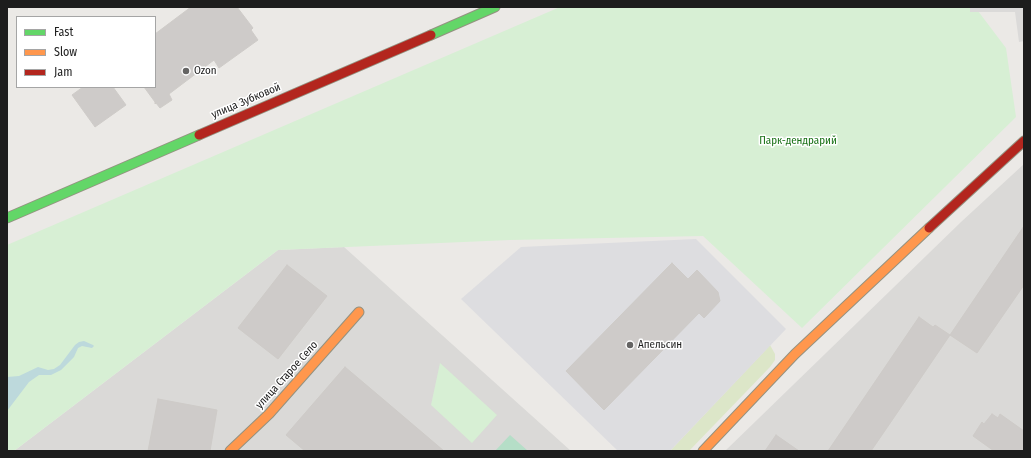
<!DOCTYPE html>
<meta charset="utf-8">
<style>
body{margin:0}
#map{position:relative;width:1031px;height:458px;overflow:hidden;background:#ebe9e6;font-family:"Fira Sans Condensed",sans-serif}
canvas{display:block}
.frame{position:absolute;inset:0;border:8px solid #1d1d1d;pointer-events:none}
.legend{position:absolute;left:16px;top:16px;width:140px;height:72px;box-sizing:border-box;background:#fff;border:1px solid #a5a5a5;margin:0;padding:5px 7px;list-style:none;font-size:12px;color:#1d1d1d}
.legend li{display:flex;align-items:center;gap:8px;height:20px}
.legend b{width:20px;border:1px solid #a5a5a5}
</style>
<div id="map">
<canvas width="1031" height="458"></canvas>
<div class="frame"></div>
<ul class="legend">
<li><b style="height:5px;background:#63d668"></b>Fast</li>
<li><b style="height:5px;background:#ff974d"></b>Slow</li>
<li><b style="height:5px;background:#b3261e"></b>Jam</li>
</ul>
</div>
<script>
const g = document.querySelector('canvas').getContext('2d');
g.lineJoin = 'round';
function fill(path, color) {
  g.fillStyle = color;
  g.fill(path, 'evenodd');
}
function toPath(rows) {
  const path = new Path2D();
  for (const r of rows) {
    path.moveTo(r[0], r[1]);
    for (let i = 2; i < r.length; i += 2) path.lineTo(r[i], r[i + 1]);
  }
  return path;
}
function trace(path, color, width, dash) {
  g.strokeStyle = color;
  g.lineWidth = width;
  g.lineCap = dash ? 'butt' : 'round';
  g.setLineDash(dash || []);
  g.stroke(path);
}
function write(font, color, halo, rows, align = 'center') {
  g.font = font + ' "Fira Sans Condensed",sans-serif';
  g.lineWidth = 3;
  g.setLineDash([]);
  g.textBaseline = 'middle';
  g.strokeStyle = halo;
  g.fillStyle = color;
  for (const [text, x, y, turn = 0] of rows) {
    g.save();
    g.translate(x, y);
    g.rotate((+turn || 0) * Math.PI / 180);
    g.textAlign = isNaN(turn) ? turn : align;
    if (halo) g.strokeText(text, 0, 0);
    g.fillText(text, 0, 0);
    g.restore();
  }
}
const residential = toPath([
 [1024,164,1024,451,725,451,961,222],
 [344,247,571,451,14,451,278,250]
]);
const grass = toPath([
 [770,345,775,354,775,360,770,367,689,451,670,451]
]);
const park = toPath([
 [560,7,975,7,1006,48,1016,117,802,328,703,236,510,240,278,250,14,451,7,451,7,245],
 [440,363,497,415,472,443,431,405]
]);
const pitch = toPath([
 [510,435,528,451,495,451]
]);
const parking = toPath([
 [970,7,1024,7,1024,41,1019,42,1015,12,970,12]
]);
const plaza = toPath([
 [696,239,786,329,670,451,618,451,461,299,521,247]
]);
const water = toPath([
 [84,341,93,345,94,346,92,348,82,346,78,348,74,357,61,370,51,375,39,375,29,382,7,411,7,377,19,376,38,367,48,370,54,369,60,365,75,345,79,342]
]);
const building = toPath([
 [191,7,237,7,253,28,251,30,258,40,219,68,214,60,169,94,172,100,160,108,156,103,155,104,155,102,144,87,155,87,155,34,191,7],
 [83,87,113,87,126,105,95,127,72,95,83,87],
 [1024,226,1024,285,977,353,950,335,1024,226],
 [672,263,688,279,697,270,718,292,720,301,704,318,699,313,604,410,566,371,672,263],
 [287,265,327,296,278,359,238,328,287,265],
 [919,317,933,327,935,325,950,335,897,413,871,451,828,451,919,317],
 [345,367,384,400,444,451,305,451,286,435,345,367],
 [158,399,217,410,210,451,148,451,158,399],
 [992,414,998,418,1000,414,1024,431,1024,451,994,451,973,436,982,422,984,424,992,414],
 [776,435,799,451,765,451,776,435]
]);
const fast = toPath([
 [431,35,495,7],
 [7,218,199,135]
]);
const slow = toPath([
 [230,451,269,414,359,312],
 [703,451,795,354,929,228]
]);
const jam = toPath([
 [199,135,431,35],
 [929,228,1024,141]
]);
const markers = [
 [186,71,4,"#656463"],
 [630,345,4,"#656463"]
];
const poiNames = [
 ["Ozon",194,71],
 ["Апельсин",638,345]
];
const streetNames = [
 ["улица Зубковой",246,101,-23],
 ["улица Старое Село",287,375,-48]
];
const parkNames = [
 ["Парк-дендрарий",798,141]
];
fill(residential, '#dad9d7');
fill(grass, '#dce6c8');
fill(park, '#d7efd4');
fill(pitch, '#b5dec7');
fill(parking, '#dbdad9');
fill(plaza, '#dddde0');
fill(water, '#bdd9dc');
fill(building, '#cecbc9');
trace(building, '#cecbc8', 1);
trace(fast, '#949280', 11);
trace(slow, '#949280', 11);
trace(jam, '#949280', 11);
trace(fast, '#63d668', 9);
trace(slow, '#ff974d', 9);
trace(jam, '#b3261e', 9);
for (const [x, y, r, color] of markers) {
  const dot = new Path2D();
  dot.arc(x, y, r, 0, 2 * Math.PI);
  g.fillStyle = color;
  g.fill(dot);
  trace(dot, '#fff', 1.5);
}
write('11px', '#1d1d1d', '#fff', poiNames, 'left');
write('11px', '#1d1d1d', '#fff', streetNames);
write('11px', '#197116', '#fff', parkNames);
</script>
